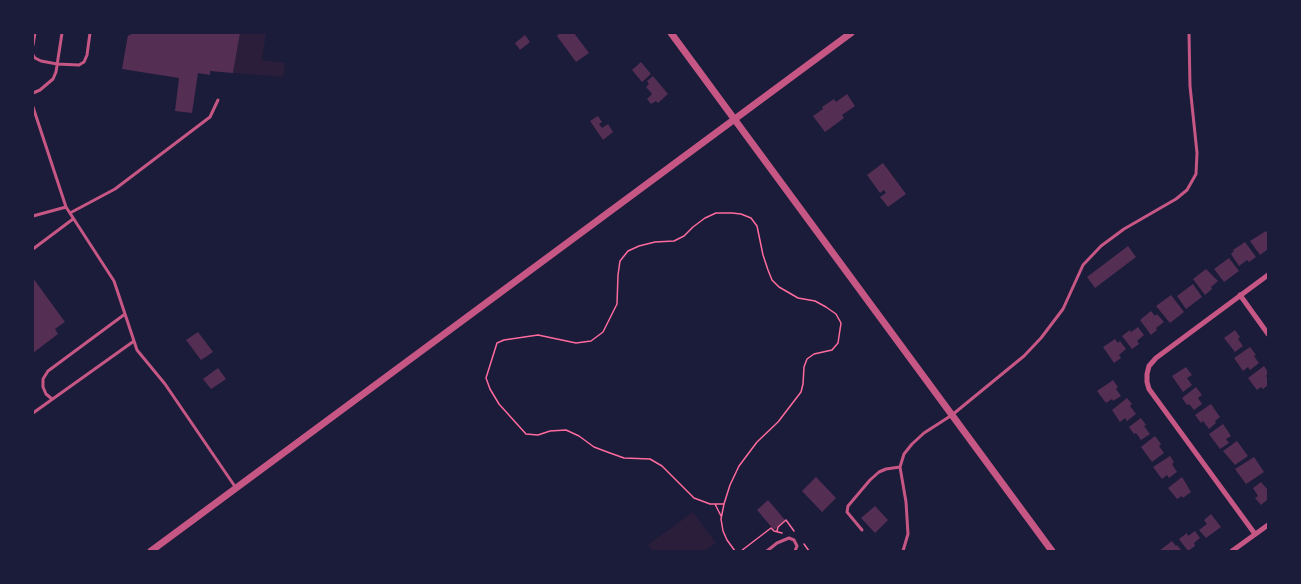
<!DOCTYPE html>
<style>
body{margin:0}
#map{position:relative;width:1301px;height:584px;overflow:hidden;background:#1b1b3a;font-family:Arial,sans-serif}
canvas{display:block}
.frame{position:absolute;inset:0;border:34px solid #1b1b3a;pointer-events:none}
</style>
<div id="map">
<canvas width="1301" height="584"></canvas>
<div class="frame"></div>
</div>
<script>
const g = document.querySelector('canvas').getContext('2d');
g.lineJoin = 'round';
function fill(path, color) {
  g.fillStyle = color;
  g.fill(path, 'evenodd');
}
function toPath(rows) {
  const path = new Path2D();
  for (const r of rows) {
    path.moveTo(r[0], r[1]);
    for (let i = 2; i < r.length; i += 2) path.lineTo(r[i], r[i + 1]);
  }
  return path;
}
function trace(path, color, width, dash) {
  g.strokeStyle = color;
  g.lineWidth = width;
  g.lineCap = dash ? 'butt' : 'round';
  g.setLineDash(dash || []);
  g.stroke(path);
}
const green = toPath([
 [240,33,266,33,262,60,285,63,283,77,233,73],
 [693,512,716,543,704,551,652,551,648,545]
]);
const building = toPath([
 [131,33,240,33,233,73,210,71,210,75,198,73,192,113,175,111,179,78,122,69,128,35,130,36],
 [560,33,574,33,589,53,576,62,557,36],
 [525,35,530,42,520,50,515,43],
 [641,62,651,74,642,82,632,70],
 [653,76,668,94,658,103,656,101,651,104,647,99,652,94,646,87,649,84,647,81],
 [847,94,855,106,842,115,844,118,825,132,813,116,823,109,822,107,834,99,836,102],
 [598,116,602,122,599,124,602,128,608,124,613,132,603,140,590,121],
 [883,163,906,194,888,207,880,197,886,193,884,190,880,193,867,175],
 [1266,231,1268,234,1268,249,1260,255,1250,241],
 [1245,242,1256,257,1249,262,1247,260,1239,266,1231,254,1234,251,1233,250],
 [1128,246,1136,257,1095,288,1087,277],
 [1229,258,1239,271,1224,282,1214,269],
 [1206,269,1218,281,1211,287,1212,289,1205,295,1193,279],
 [33,278,65,322,55,329,58,334,33,353],
 [1193,284,1202,297,1186,309,1177,296],
 [1171,295,1184,312,1170,323,1156,306],
 [1151,311,1155,316,1157,314,1164,322,1156,328,1157,330,1151,335,1140,320],
 [1138,327,1144,335,1137,341,1139,344,1132,349,1122,336,1130,330,1131,332],
 [1235,330,1240,337,1238,339,1243,346,1235,352,1224,338],
 [198,332,213,352,201,360,186,340],
 [1115,339,1118,343,1120,341,1126,349,1119,355,1121,358,1114,363,1103,347],
 [1250,347,1256,355,1254,356,1259,363,1250,370,1248,367,1243,371,1234,358],
 [1264,366,1268,372,1268,374,1266,376,1268,379,1268,385,1263,389,1261,387,1257,390,1248,378],
 [1186,367,1192,375,1187,378,1192,385,1183,392,1172,376],
 [218,368,226,379,211,389,203,379],
 [1113,380,1118,387,1116,389,1121,396,1113,401,1112,399,1106,403,1097,391],
 [1196,387,1202,395,1198,398,1202,404,1194,410,1189,404,1187,405,1182,398],
 [1127,398,1132,404,1130,406,1136,414,1127,421,1125,418,1120,422,1112,410],
 [1211,404,1220,417,1215,421,1216,423,1209,429,1203,421,1201,423,1195,415],
 [1141,418,1146,425,1144,426,1150,434,1141,440,1136,433,1134,434,1129,427],
 [1223,424,1231,436,1226,439,1229,443,1220,449,1209,434],
 [1155,436,1161,444,1159,446,1164,453,1152,462,1141,447],
 [1237,441,1248,456,1235,465,1223,451],
 [1170,456,1174,462,1172,464,1177,472,1169,478,1167,475,1162,479,1153,467],
 [1254,457,1264,472,1246,484,1235,469],
 [816,477,836,498,822,512,802,491],
 [1182,477,1191,492,1183,498,1182,496,1177,499,1168,488],
 [1261,482,1267,489,1268,488,1268,499,1261,505,1255,498,1258,496,1253,488],
 [768,500,785,520,774,530,757,510],
 [875,506,888,520,875,533,861,518],
 [1211,514,1221,527,1206,538,1199,530,1207,524,1204,520],
 [1195,531,1200,538,1194,543,1195,546,1188,551,1179,539,1187,533,1188,536],
 [1172,541,1176,546,1177,545,1182,551,1159,551]
]);
const path = toPath([
 [715,504,721,516],
 [724,504,710,504,694,498,662,466,650,459,624,458,610,453,594,447,579,436,566,430,550,431,538,435,526,434,499,404,490,389,486,378,497,343,504,340,538,335,576,343,591,341,603,332,617,304,618,275,620,261,628,251,639,246,655,242,674,241,684,236,693,227,705,218,716,213,732,213,741,214,751,218,757,226,763,255,768,270,772,280,779,287,798,298,815,301,826,307,836,314,841,323,838,343,832,350,814,354,807,359,804,367,803,384,801,392,778,422,757,442,739,466,730,485,724,504,721,519,723,531,727,540,735,551],
 [777,531,778,527,786,520,794,531],
 [804,544,809,551],
 [741,551,771,528,774,531,782,533]
]);
const service = toPath([
 [33,45,35,33],
 [33,55,35,58,41,61,57,64,79,65,84,62,87,55,90,33],
 [33,93,40,90,53,79,56,72,62,33],
 [33,107,66,207,114,281,137,350,165,384,236,488],
 [70,213,115,189,210,117,218,100],
 [33,216,66,207],
 [33,249,73,219],
 [52,399,46,394,43,387,43,379,48,371,125,314],
 [33,413,134,341],
 [862,530,847,512,848,506,870,480,879,472,886,469,900,467],
 [767,551,777,543,789,538,794,540,797,546,795,551],
 [903,551,908,534,906,502,900,467,904,454,912,444,924,433,952,415,1024,356,1041,338,1063,309,1083,265,1101,246,1124,229,1176,199,1187,190,1196,174,1197,153,1190,86,1189,33]
]);
const minor = toPath([
 [1240,295,1268,334],
 [1255,534,1149,389,1147,382,1147,374,1149,366,1156,358,1268,275],
 [1232,551,1268,525]
]);
const tertiary = toPath([
 [671,33,1052,551],
 [151,551,851,33]
]);
fill(green, '#2a1e3b');
fill(building, '#542f53');
trace(path, '#ff6b9d', 1.5);
trace(service, '#c65784', 3);
trace(minor, '#c65784', 5);
trace(tertiary, '#c65784', 7);
</script>
